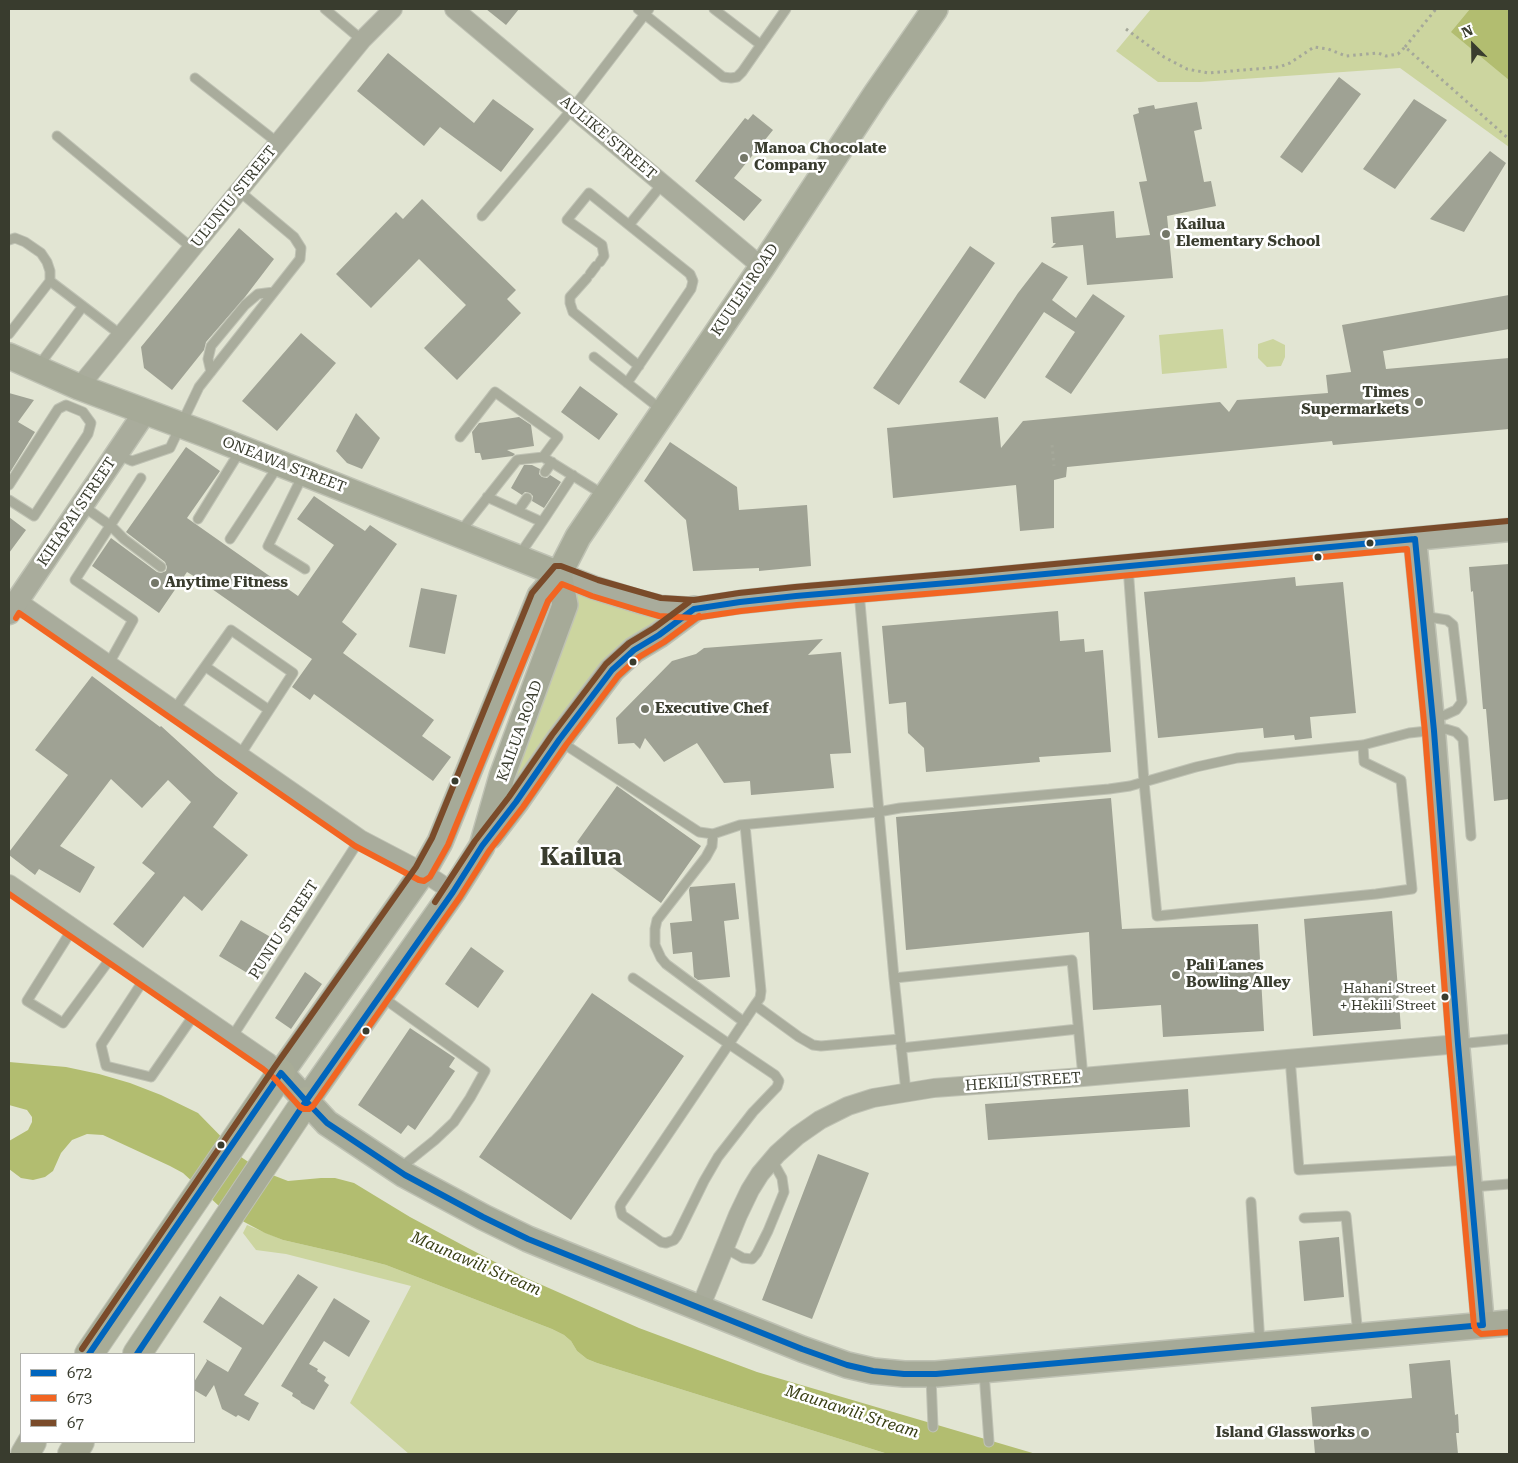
<!DOCTYPE html>
<style>
body{margin:0}
#map{position:relative;width:1518px;height:1463px;overflow:hidden;background:#e2e5d3;font-family:"Roboto Serif",serif}
canvas{display:block}
.frame{position:absolute;inset:0;border:10px solid #393c2e;pointer-events:none}
.legend{position:absolute;left:20px;top:1353px;width:175px;height:90px;box-sizing:border-box;background:#fff;border:1px solid #b0b1ab;margin:0;padding:6px 9px;list-style:none;font-size:15px;color:#393c2e}
.legend li{display:flex;align-items:center;gap:10px;height:25px}
.legend b{width:25px;border:1px solid #b0b1ab}
.north{position:absolute;left:1448px;top:20px;width:50px;height:50px;-webkit-text-stroke:4px #fff;paint-order:stroke;rotate:337deg;font-size:14px;font-weight:700;line-height:20px;text-align:center;color:#393c2e}
.north::after{content:'';display:block;margin:auto;width:18px;height:22px;background:#393c2e;clip-path:polygon(50% 0,100% 100%,50% 72%,0 100%)}
</style>
<div id="map">
<canvas width="1518" height="1463"></canvas>
<div class="frame"></div>
<ul class="legend">
<li><b style="height:6px;background:#0065bd"></b>672</li>
<li><b style="height:6px;background:#f26522"></b>673</li>
<li><b style="height:6px;background:#7a4b2a"></b>67</li>
</ul>
<div class="north">N</div>
</div>
<script>
const g = document.querySelector('canvas').getContext('2d');
g.lineJoin = 'round';
function fill(path, color) {
  g.fillStyle = color;
  g.fill(path, 'evenodd');
}
function toPath(rows) {
  const path = new Path2D();
  for (const r of rows) {
    path.moveTo(r[0], r[1]);
    for (let i = 2; i < r.length; i += 2) path.lineTo(r[i], r[i + 1]);
  }
  return path;
}
function trace(path, color, width, dash) {
  g.strokeStyle = color;
  g.lineWidth = width;
  g.lineCap = dash ? 'butt' : 'round';
  g.setLineDash(dash || []);
  g.stroke(path);
}
function write(font, color, halo, rows, align = 'center') {
  g.font = font + ' "Roboto Serif",serif';
  g.lineWidth = 5;
  g.setLineDash([]);
  g.textBaseline = 'middle';
  g.strokeStyle = halo;
  g.fillStyle = color;
  for (const [text, x, y, turn = 0] of rows) {
    g.save();
    g.translate(x, y);
    g.rotate((+turn || 0) * Math.PI / 180);
    g.textAlign = isNaN(turn) ? turn : align;
    if (halo) g.strokeText(text, 0, 0);
    g.fillText(text, 0, 0);
    g.restore();
  }
}
const green = toPath([
 [1151,9,1509,9,1509,147,1400,68,1200,82,1158,82,1116,51],
 [1223,329,1227,368,1162,374,1159,335],
 [1273,339,1285,345,1285,357,1281,366,1267,367,1258,358,1258,344],
 [559,574,674,608,634,650,516,802,502,776,565,607],
 [247,1225,283,1240,344,1254,386,1265,552,1329,564,1335,571,1341,577,1351,587,1359,597,1363,888,1454,409,1454,350,1403,411,1286,286,1254,256,1250,243,1233]
]);
const water = toPath([
 [1470,9,1509,9,1509,80,1451,32],
 [9,1062,66,1067,99,1074,130,1083,161,1095,198,1113,241,1157,262,1171,288,1181,321,1178,335,1178,354,1183,410,1217,468,1248,524,1277,639,1328,757,1372,1036,1454,888,1454,597,1363,587,1359,577,1351,571,1341,564,1335,552,1329,386,1265,344,1254,283,1240,265,1233,233,1216,219,1206,183,1173,170,1166,103,1135,87,1134,72,1140,61,1153,53,1171,45,1177,33,1180,21,1178,9,1169,9,1141,28,1130,32,1122,32,1117,27,1110,9,1105]
]);
const building = toPath([
 [486,9,519,9,506,25],
 [388,53,474,123,493,99,534,129,501,172,440,127,424,146,357,91],
 [1339,77,1361,94,1302,173,1280,157],
 [1414,99,1447,120,1395,189,1363,169],
 [1197,102,1202,129,1194,131,1204,182,1211,181,1216,206,1167,216,1173,278,1087,285,1083,245,1051,248,1056,243,1053,243,1051,217,1114,211,1116,238,1150,235,1139,182,1147,181,1133,115,1139,113,1138,108,1154,105,1155,109],
 [753,114,773,130,734,178,762,200,744,221,695,181,745,118,748,120],
 [1490,151,1506,163,1464,232,1430,219],
 [422,199,516,290,507,299,521,313,457,380,424,348,466,305,419,259,371,308,336,274,396,212,403,219],
 [239,228,274,259,245,297,206,342,204,350,172,390,144,368,141,347],
 [970,246,995,263,899,405,873,388],
 [1042,262,1068,277,1052,300,1076,318,1093,294,1125,316,1071,394,1045,377,1075,332,1044,312,985,399,959,382,1018,293],
 [1509,295,1509,329,1383,351,1386,369,1509,358,1509,429,1333,445,1332,441,1067,467,1066,477,1054,480,1054,528,1020,531,1016,485,893,498,887,428,998,417,1001,448,1023,421,1220,402,1229,412,1237,400,1328,393,1326,375,1351,372,1342,325],
 [301,333,336,363,277,431,242,401],
 [580,386,618,414,599,440,561,412],
 [9,393,34,400,18,422,35,432,9,474],
 [356,413,380,438,362,469,347,463,336,451],
 [519,417,531,425,534,446,507,450,515,454,513,456,482,460,480,453,475,453,472,432,479,423],
 [670,442,737,487,739,510,807,505,811,566,759,571,759,568,693,571,686,520,644,481],
 [186,447,220,471,187,518,298,596,334,545,297,519,314,496,365,531,370,525,397,544,342,622,357,634,343,653,434,720,422,736,451,757,433,781,314,694,310,700,292,687,312,659,192,575,187,572,159,613,92,566,111,538,157,572,161,573,166,571,167,567,165,562,126,532],
 [524,465,532,465,540,469,539,474,542,477,547,478,550,475,561,482,544,508,532,501,533,496,530,493,525,492,522,495,511,488],
 [9,517,26,530,9,553],
 [1509,564,1509,799,1494,801,1486,709,1483,709,1473,591,1471,592,1469,567],
 [1295,577,1296,586,1343,582,1356,713,1310,717,1312,738,1295,740,1294,735,1264,738,1263,728,1158,738,1144,592],
 [421,588,457,595,445,654,409,647],
 [1058,611,1060,641,1084,639,1085,652,1103,650,1111,752,1039,757,1040,762,926,772,924,748,908,733,906,702,889,704,882,626],
 [823,639,808,655,841,652,851,753,830,754,834,788,751,795,750,781,724,783,697,743,664,762,645,738,640,749,634,743,618,744,616,718,672,661,696,654,704,648],
 [92,676,160,727,161,726,216,776,238,793,213,827,248,855,202,911,184,896,143,948,113,924,155,873,142,863,191,802,168,780,142,808,111,779,60,846,95,867,80,893,39,869,35,875,9,855,9,852,68,775,35,750],
 [617,786,701,846,661,903,577,842],
 [1111,798,1122,929,1258,924,1264,1031,1163,1037,1161,1005,1093,1010,1089,932,906,950,896,817],
 [735,883,739,919,724,921,730,977,698,980,694,977,692,952,673,954,670,923,692,921,689,890,690,887],
 [1392,911,1401,1029,1313,1036,1304,919],
 [241,920,281,943,259,980,219,956],
 [471,947,504,971,478,1008,445,984],
 [305,972,322,984,291,1029,275,1018],
 [592,993,684,1056,571,1220,479,1157],
 [410,1028,455,1058,449,1067,455,1071,415,1130,408,1125,401,1134,358,1105],
 [1188,1089,1190,1127,988,1140,985,1104],
 [818,1154,869,1173,812,1319,762,1300],
 [1339,1237,1344,1297,1304,1301,1299,1241],
 [298,1274,318,1287,244,1395,259,1403,249,1421,238,1415,236,1417,222,1409,214,1385,206,1397,194,1390,194,1382,207,1361,206,1359,228,1372,242,1348,203,1322,220,1296,263,1325],
 [334,1298,370,1321,349,1357,324,1341,309,1364,318,1369,317,1371,326,1377,324,1381,329,1385,314,1410,301,1403,300,1401,292,1396,293,1393,281,1386],
 [1450,1360,1455,1415,1458,1414,1459,1433,1456,1433,1458,1454,1315,1454,1311,1407,1412,1398,1409,1364]
]);
const path = toPath([
 [1126,29,1164,57,1187,69,1208,73,1279,67,1290,63,1314,47,1328,49,1346,56,1378,53,1386,56,1398,54,1405,47,1509,139],
 [1405,47,1436,9],
 [1052,445,1054,466]
]);
const service = toPath([
 [325,9,362,40],
 [638,9,723,77,731,78,737,77,742,72,786,9],
 [714,9,761,45],
 [195,78,278,143],
 [57,136,192,248],
 [482,216,573,108,649,9],
 [629,225,663,183],
 [9,240,15,238,25,242,41,253,47,262,50,271,50,281],
 [600,262,604,256,602,245,567,220,589,193,690,274,693,281,691,289,627,383],
 [590,274,596,266],
 [587,278,570,297,570,303,573,312,639,366],
 [9,334,50,281,121,335],
 [594,357,663,411],
 [37,368,83,306],
 [211,372,208,359,211,346,245,305,258,294,274,292],
 [460,437,495,392,558,437,543,457],
 [116,454,132,461,170,448,199,387,300,259,301,248,294,237,239,191],
 [545,472,552,462],
 [303,475,268,546,305,569],
 [9,485,58,409,66,405,83,412,91,423,88,434,34,516,9,500],
 [487,497,542,522,518,557],
 [83,506,111,526,124,539,161,567],
 [518,511,527,498],
 [198,519,240,451],
 [542,522,573,475],
 [460,532,517,460,543,457,604,495],
 [230,539,278,466],
 [1128,567,1144,782,1157,916,1376,894,1412,889,1401,780,1364,762,1363,745],
 [859,592,894,978,906,1092],
 [1423,616,1447,620,1453,625,1462,702,1456,710,1445,715,1432,717],
 [108,665,133,620,75,580,141,478],
 [206,667,269,710],
 [174,710,231,630,293,673,240,755],
 [561,742,699,832,713,834,740,825,878,812,900,808,1109,789,1130,786,1196,767,1237,758,1363,745,1409,733,1446,729,1456,732,1463,739,1471,836],
 [745,825,761,991,760,998,755,1005],
 [713,834,712,846,706,857,657,920,655,929,655,945,661,958,666,964,744,1022],
 [73,928,27,1001,63,1023,113,955],
 [145,978,101,1045,106,1066,151,1077,196,1012],
 [633,978,729,1044,775,1075,779,1081,777,1087,753,1112,718,1157,704,1181,677,1236,674,1240,666,1243,661,1242,622,1215,620,1207,621,1204,729,1044,755,1005,799,1037,813,1045,821,1046,900,1039],
 [894,978,1072,960,1083,1077],
 [382,997,485,1071,470,1098,454,1122,435,1140,399,1169],
 [232,1037,360,839],
 [1458,1044,1509,1039],
 [901,1048,1078,1029],
 [1290,1058,1299,1170,1468,1160],
 [1472,1187,1509,1184],
 [1251,1202,1260,1344],
 [1304,1218,1346,1216,1358,1335],
 [725,1248,743,1258,752,1259,757,1253,768,1231,784,1192,782,1178,772,1160],
 [984,1372,989,1442],
 [931,1377,933,1427]
]);
const minor = toPath([
 [454,9,762,267],
 [79,387,362,40,393,9],
 [17,601,360,839,423,872,453,892],
 [9,884,268,1062,281,1073],
 [700,1308,738,1215,750,1190,760,1174,777,1154,797,1136,820,1120,848,1106,873,1098,934,1088,1083,1077,1458,1044]
]);
const tertiary = toPath([
 [1415,539,1434,731,1458,1044,1483,1325],
 [559,574,595,588,640,602,660,607,694,609,740,602,796,596,971,581,1509,530],
 [9,613,145,412]
]);
const secondary = toPath([
 [935,9,876,94,762,267,578,537,559,574,540,596,440,842,423,872,281,1073,327,1123,405,1175,483,1217,528,1239,567,1255,802,1349,847,1365,873,1371,904,1374,936,1374,1509,1323],
 [9,356,79,387,205,434,559,574],
 [490,836,516,802,559,740,612,670,634,650,659,635,694,609],
 [306,1101,453,892,482,846,502,776,565,605,559,574]
]);
const primary = toPath([
 [89,1354,281,1073],
 [137,1354,306,1101],
 [25,1454,32,1442],
 [72,1454,80,1442]
]);
const bus1 = toPath([
 [1415,539,1434,731,1458,1044,1483,1325,936,1374,904,1374,873,1371,847,1365,802,1349,528,1239,483,1217,405,1175,327,1123,306,1101,453,892,482,846,516,802,559,740,612,670,634,650,659,635,694,609,740,602,796,596,971,581,1415,539],
 [89,1354,281,1073,306,1101],
 [137,1354,306,1101]
]);
const bus2 = toPath([
 [16,618,19,613,355,846,419,880,424,881,430,877,448,845,548,601,562,584,592,596,638,610,659,616,694,618,741,611,797,605,972,590,1407,549,1425,732,1449,1045,1474,1326,1476,1330,1481,1334,1509,1332],
 [9,894,263,1069,275,1079,300,1107,304,1109,309,1109,313,1106,460,897,489,851,523,807,566,745,618,676,639,657,664,642,699,616]
]);
const bus3 = toPath([
 [435,902,475,841,509,797,552,735,606,664,629,643,654,628,689,602],
 [82,1349,274,1068,416,867,432,838,532,593,555,566,561,566,598,580,661,598,694,600,739,593,795,587,970,572,1508,521]
]);
const markers = [
 [744,158,5,"#747768"],
 [1166,234,5,"#747768"],
 [1419,402,5,"#747768"],
 [1370,543,4.5,"#393c2e"],
 [1318,557,4.5,"#393c2e"],
 [155,583,5,"#747768"],
 [633,662,4.5,"#393c2e"],
 [645,709,5,"#747768"],
 [455,781,4.5,"#393c2e"],
 [1176,975,5,"#747768"],
 [1445,997,4.5,"#393c2e"],
 [366,1031,4.5,"#393c2e"],
 [221,1145,4.5,"#393c2e"],
 [1365,1433,5,"#747768"]
];
const busNames = [
 ["Hahani Street",1436,989],
 ["+ Hekili Street",1436,1006]
];
const streetNames = [
 ["AULIKE STREET",608,138,40],
 ["ULUNIU STREET",234,197,-51],
 ["KUULEI ROAD",745,290,-56],
 ["ONEAWA STREET",284,465,21],
 ["KIHAPAI STREET",77,512,-56],
 ["KAILUA ROAD",520,731,-70],
 ["PUNIU STREET",284,930,-57],
 ["HEKILI STREET",1023,1082,-4]
];
const poiNames = [
 ["Manoa Chocolate",754,149],
 ["Company",754,166],
 ["Kailua",1176,225],
 ["Elementary School",1176,242],
 ["Times",1409,393,"right"],
 ["Supermarkets",1409,410,"right"],
 ["Anytime Fitness",165,583],
 ["Executive Chef",655,709],
 ["Pali Lanes",1186,966],
 ["Bowling Alley",1186,983],
 ["Island Glassworks",1355,1433,"right"]
];
const waterNames = [
 ["Maunawili Stream",476,1264,23],
 ["Maunawili Stream",852,1412,18]
];
const townNames = [
 ["Kailua",581,858]
];
fill(green, '#ccd59f');
fill(water, '#b2bd70');
fill(building, '#9fa294');
trace(service, '#bfc2b4', 11);
trace(minor, '#bfc2b4', 20);
trace(tertiary, '#bfc2b4', 25);
trace(secondary, '#bfc2b4', 28);
trace(primary, '#bfc2b4', 30);
trace(path, '#a5a89a', 3, [2.5, 4]);
trace(service, '#a9ac9c', 9);
trace(minor, '#a9ac9c', 18);
trace(tertiary, '#a9ac9c', 22);
trace(secondary, '#a6aa98', 25);
trace(primary, '#a8ac97', 28);
trace(bus1, '#0065bd', 6);
trace(bus2, '#f26522', 6);
trace(bus3, '#7a4b2a', 6);
for (const [x, y, r, color] of markers) {
  const dot = new Path2D();
  dot.arc(x, y, r, 0, 2 * Math.PI);
  g.fillStyle = color;
  g.fill(dot);
  trace(dot, '#fff', 2);
}
write('14px', '#393c2e', '#fff', busNames, 'right');
write('15px', '#393c2e', '#fff', streetNames);
write('bold 15px', '#393c2e', '#fff', poiNames, 'left');
write('italic 16px', '#383e13', '#fff', waterNames);
write('bold 25px', '#393c2e', '#fff', townNames);
</script>
